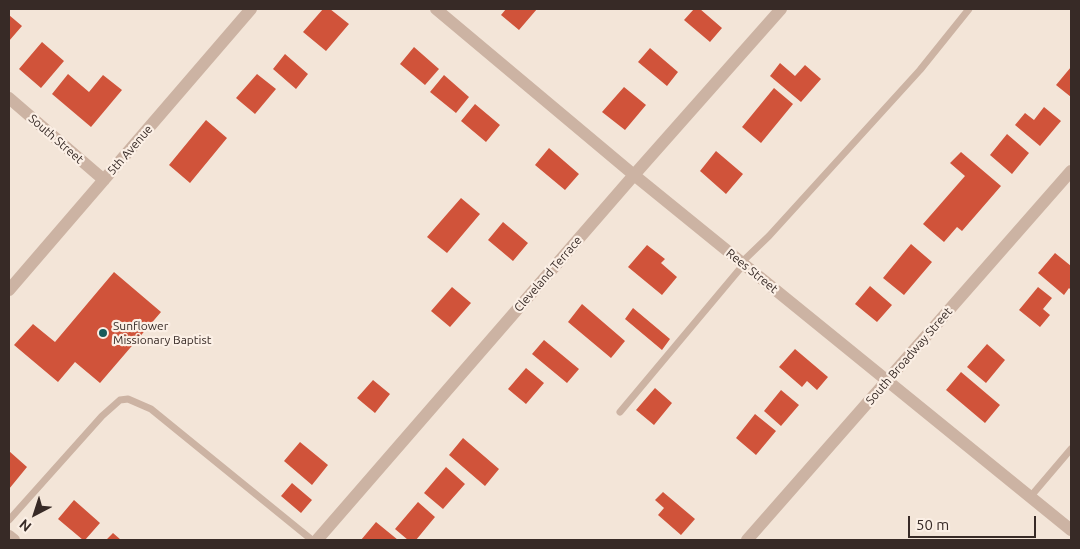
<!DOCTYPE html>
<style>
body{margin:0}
#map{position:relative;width:1080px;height:549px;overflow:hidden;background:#f3e5d8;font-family:Ubuntu,sans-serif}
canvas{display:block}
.frame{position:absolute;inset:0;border:10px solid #372a26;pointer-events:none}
.north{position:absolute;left:10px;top:489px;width:50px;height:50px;-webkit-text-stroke:4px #fbefe5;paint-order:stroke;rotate:220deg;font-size:14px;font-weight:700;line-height:20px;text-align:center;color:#372a26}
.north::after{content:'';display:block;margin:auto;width:18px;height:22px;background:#372a26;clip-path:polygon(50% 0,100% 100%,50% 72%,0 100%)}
.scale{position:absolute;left:908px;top:516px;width:128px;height:22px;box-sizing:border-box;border:2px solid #372a26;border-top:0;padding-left:6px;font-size:15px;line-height:18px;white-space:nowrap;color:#372a26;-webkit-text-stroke:4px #fbefe5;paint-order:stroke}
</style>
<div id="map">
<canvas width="1080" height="549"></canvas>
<div class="frame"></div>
<div class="north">N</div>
<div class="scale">50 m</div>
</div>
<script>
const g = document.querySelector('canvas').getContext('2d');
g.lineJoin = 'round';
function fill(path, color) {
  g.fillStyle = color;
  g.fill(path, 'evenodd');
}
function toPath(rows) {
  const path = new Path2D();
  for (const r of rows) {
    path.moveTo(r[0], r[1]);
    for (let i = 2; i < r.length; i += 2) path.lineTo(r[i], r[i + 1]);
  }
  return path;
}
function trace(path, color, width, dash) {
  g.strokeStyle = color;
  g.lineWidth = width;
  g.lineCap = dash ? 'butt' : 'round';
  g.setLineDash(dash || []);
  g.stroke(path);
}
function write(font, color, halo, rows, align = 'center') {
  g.font = font + ' Ubuntu,sans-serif';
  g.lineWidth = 4.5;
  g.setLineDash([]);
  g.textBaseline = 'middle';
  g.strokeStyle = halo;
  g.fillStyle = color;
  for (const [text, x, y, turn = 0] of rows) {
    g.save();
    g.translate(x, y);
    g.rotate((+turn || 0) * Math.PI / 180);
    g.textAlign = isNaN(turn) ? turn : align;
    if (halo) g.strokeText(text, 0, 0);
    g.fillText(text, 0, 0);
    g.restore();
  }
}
const building = toPath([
 [323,9,330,9,349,24,326,51,303,32],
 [506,9,537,9,519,30,501,15],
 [694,9,700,9,722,28,710,42,684,20],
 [9,15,22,26,9,41],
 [42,42,64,61,41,88,19,69],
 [414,47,439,69,425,85,400,64],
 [650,48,678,72,667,86,638,62],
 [285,54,308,74,296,89,273,69],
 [780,63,795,76,805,65,821,79,801,102,770,76],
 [1071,67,1071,97,1056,85],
 [68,74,89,92,103,75,122,90,91,127,52,94],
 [257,74,276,89,255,114,236,98],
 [444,75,469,97,456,113,430,92],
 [624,87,646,105,625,130,602,112],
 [774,88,793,104,761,143,742,127],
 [475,104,500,125,486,142,461,121],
 [1044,107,1061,121,1040,146,1015,125,1025,113,1034,120],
 [206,120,227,138,190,183,169,165],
 [1007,134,1029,153,1012,174,990,155],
 [549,148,579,174,565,190,535,165],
 [716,151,743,174,726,194,700,171],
 [961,152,1001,186,962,231,957,227,944,242,923,224,965,176,950,163],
 [461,198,480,214,447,253,427,237],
 [503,222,528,243,513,261,488,240],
 [911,244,932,262,904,295,883,278],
 [647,245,665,259,661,263,677,277,662,295,628,267],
 [1055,253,1071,266,1071,290,1069,288,1064,295,1038,273],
 [114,272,161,312,100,383,75,362,58,382,14,345,33,324,55,342],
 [870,286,892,305,877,322,855,304],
 [452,287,471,303,450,327,431,311],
 [1038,287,1052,298,1043,309,1050,315,1040,327,1019,310],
 [582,304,625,341,611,358,568,322],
 [633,308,670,339,662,350,625,319],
 [544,340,579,369,567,383,532,354],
 [987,344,1005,360,986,383,967,367],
 [795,349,828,377,817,390,807,381,802,387,779,367],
 [526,368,544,383,526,404,508,389],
 [961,372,1000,405,985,423,946,390],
 [373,380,390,394,375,413,357,398],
 [655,388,672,403,654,425,636,410],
 [781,390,799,405,781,426,764,411],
 [755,414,776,431,756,455,736,438],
 [463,438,499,469,485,486,449,455],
 [300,442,328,465,312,485,284,461],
 [9,451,27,467,9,489],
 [446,467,465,484,443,509,424,493],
 [292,483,312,500,301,513,281,496],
 [663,492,695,519,681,535,658,515,664,508,655,500],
 [74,500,100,523,85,540,83,540,58,519],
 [418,502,435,517,416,540,408,540,395,529],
 [376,522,398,540,361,540],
 [113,533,121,540,106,540]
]);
const service = toPath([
 [742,262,769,236,920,70,969,9],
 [620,412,744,264],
 [1031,496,1071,449],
 [9,520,102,416,120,400,128,399,151,409,312,540]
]);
const minor = toPath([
 [436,9,634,175,1071,530],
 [9,98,104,180],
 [9,290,251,9],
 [9,536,14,540],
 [317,540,634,175,781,9]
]);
const tertiary = toPath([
 [747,540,1071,171]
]);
const markers = [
 [103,333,5,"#185b5b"]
];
const streetNames = [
 ["South Street",56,139,41],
 ["5th Avenue",130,150,-49],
 ["Rees Street",752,271,39],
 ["Cleveland Terrace",548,274,-49],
 ["South Broadway Street",909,356,-49]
];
const poiNames = [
 ["Sunflower",113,326],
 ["Missionary Baptist",113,340]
];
fill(building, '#d0533a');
trace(service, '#ccb3a3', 7);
trace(minor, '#ccb3a3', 12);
trace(tertiary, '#ccb3a3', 12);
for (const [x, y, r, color] of markers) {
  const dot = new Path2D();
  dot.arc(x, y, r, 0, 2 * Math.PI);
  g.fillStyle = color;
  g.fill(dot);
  trace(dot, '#fbefe5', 2);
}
write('12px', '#372a26', '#fbefe5', streetNames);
write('12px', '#372a26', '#fbefe5', poiNames, 'left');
</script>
